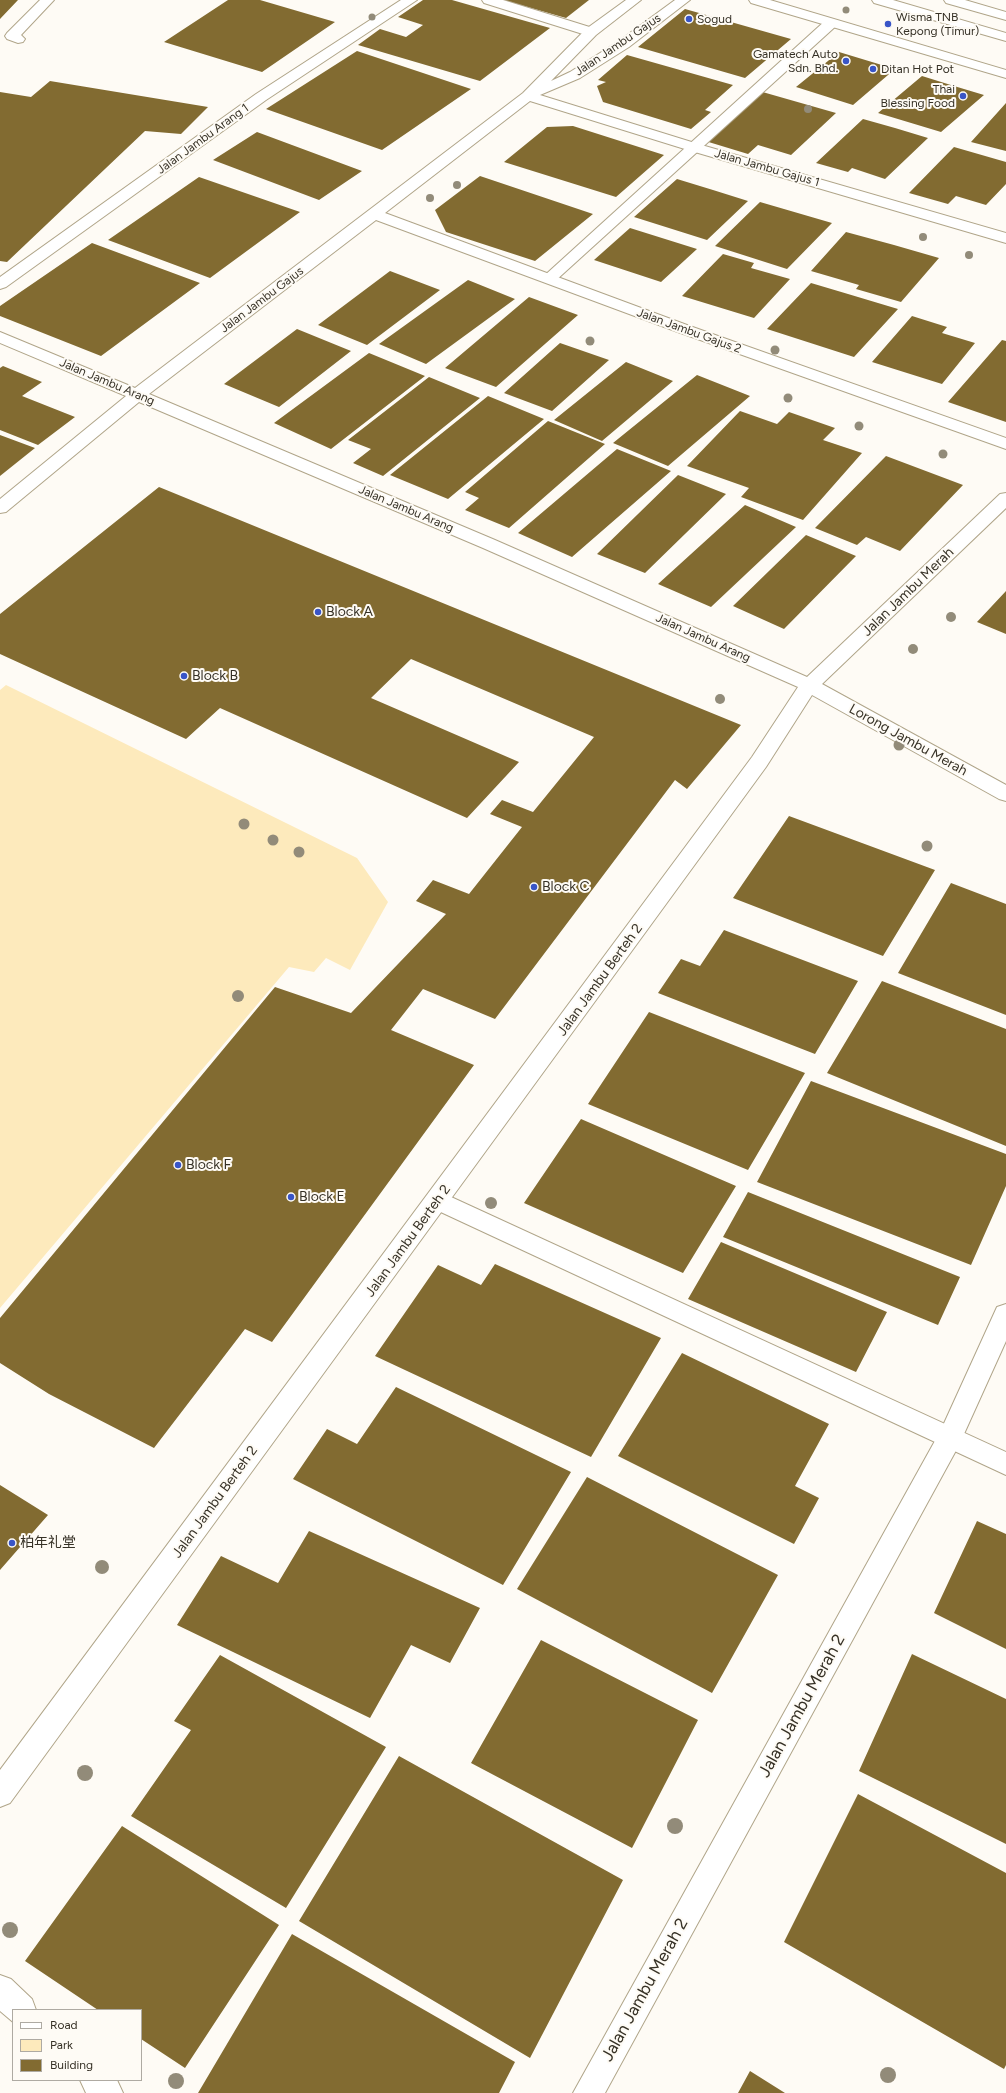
<!DOCTYPE html>
<meta charset="utf-8">
<style>
body{margin:0}
#map{position:relative;width:1006px;height:2093px;overflow:hidden;background:#fefbf5;font-family:Figtree,sans-serif}
canvas{display:block}
.legend{position:absolute;left:12px;top:2009px;width:130px;height:72px;box-sizing:border-box;background:#fefbf5;border:1px solid #aeaaa2;margin:0;padding:5px 7px;list-style:none;font-size:12px;color:#363126}
.legend li{display:flex;align-items:center;gap:8px;height:20px}
.legend b{width:20px;border:1px solid #aeaaa2}
</style>
<div id="map">
<canvas width="1006" height="2093"></canvas>
<ul class="legend">
<li><b style="height:5px;background:#fff"></b>Road</li>
<li><b style="height:11px;background:#fdeabc"></b>Park</li>
<li><b style="height:11px;background:#826b31"></b>Building</li>
</ul>
</div>
<script>
const g = document.querySelector('canvas').getContext('2d');
g.lineJoin = 'round';
function fill(path, color) {
  g.fillStyle = color;
  g.fill(path, 'evenodd');
}
function toPath(rows) {
  const path = new Path2D();
  for (const r of rows) {
    path.moveTo(r[0], r[1]);
    for (let i = 2; i < r.length; i += 2) path.lineTo(r[i], r[i + 1]);
  }
  return path;
}
function trace(path, color, width, dash) {
  g.strokeStyle = color;
  g.lineWidth = width;
  g.lineCap = dash ? 'butt' : 'round';
  g.setLineDash(dash || []);
  g.stroke(path);
}
function write(font, color, halo, rows, align = 'center') {
  g.font = font + ' Figtree,"Noto Sans SC",sans-serif';
  g.lineWidth = 4;
  g.setLineDash([]);
  g.textBaseline = 'middle';
  g.strokeStyle = halo;
  g.fillStyle = color;
  for (const [text, x, y, turn = 0] of rows) {
    g.save();
    g.translate(x, y);
    g.rotate((+turn || 0) * Math.PI / 180);
    g.textAlign = isNaN(turn) ? turn : align;
    if (halo) g.strokeText(text, 0, 0);
    g.fillText(text, 0, 0);
    g.restore();
  }
}
const green = toPath([
 [6,685,357,858,388,902,350,970,326,958,314,972,289,967,0,1308,0,690]
]);
const building = toPath([
 [0,0,18,0,0,19],
 [228,0,260,0,335,22,262,72,164,42],
 [423,0,452,0,550,28,480,81,358,45,380,29,406,37,423,25,398,17],
 [503,0,589,0,566,18],
 [685,9,791,39,745,78,638,47],
 [357,51,471,89,382,150,266,109],
 [839,52,895,69,853,105,796,87],
 [627,55,733,85,705,110,711,112,691,129,603,102,597,86,606,82,598,80],
 [922,76,954,86,984,95,941,132,878,113],
 [50,81,208,107,181,134,145,131,7,262,0,261,0,92,31,97],
 [759,91,836,113,791,155,758,145,748,154,702,140],
 [1006,103,1006,151,971,142],
 [863,119,895,128,928,138,885,179,852,168,848,172,816,163],
 [573,126,664,155,616,197,504,162,547,127],
 [257,132,362,171,319,200,213,160],
 [954,147,1006,162,1006,184,986,205,956,196,948,204,909,193],
 [480,176,593,214,535,261,446,232,435,210],
 [199,177,300,212,210,278,108,240],
 [677,179,713,190,748,201,707,240,634,217],
 [760,202,832,223,787,269,715,246],
 [630,228,697,249,661,282,594,260],
 [846,232,894,245,939,258,901,302,856,289,859,285,811,271],
 [92,243,200,283,101,356,0,316,0,306],
 [723,254,754,263,751,268,790,279,754,318,682,296],
 [390,271,440,290,367,345,318,325],
 [468,280,515,299,426,364,379,344],
 [811,283,848,294,898,309,854,357,767,329],
 [529,297,578,315,496,387,445,368],
 [912,316,947,327,942,333,975,343,942,384,872,362],
 [297,329,351,351,279,407,224,384],
 [1002,340,1006,341,1006,422,948,402],
 [560,343,609,360,552,411,504,393],
 [369,353,425,376,331,449,274,423],
 [626,362,673,381,602,441,554,420],
 [3,366,42,382,22,396,75,417,38,445,0,430,0,368],
 [697,375,750,396,668,466,613,443],
 [429,377,480,398,383,476,353,463,371,449,348,440],
 [488,396,544,419,448,499,390,475],
 [740,411,777,424,789,412,835,428,823,440,862,453,803,520,741,497,749,488,687,466],
 [548,421,605,444,509,528,465,510,479,498,465,492],
 [0,435,35,448,0,476],
 [617,449,671,471,572,557,518,533],
 [886,456,963,485,900,551,866,537,857,545,815,528],
 [678,475,726,494,645,573,597,554],
 [159,487,741,725,687,789,675,780,495,1019,423,989,391,1030,474,1065,272,1342,245,1329,154,1448,49,1394,0,1363,0,1318,275,987,351,1013,446,914,416,901,433,880,469,894,522,827,490,814,502,800,533,812,594,737,411,659,371,698,519,762,467,818,220,708,186,739,0,654,0,614],
 [745,505,796,527,711,607,658,584],
 [806,535,856,556,784,629,733,606],
 [1006,591,1006,634,977,622],
 [789,816,935,870,883,956,733,898],
 [951,883,1006,904,1006,1015,898,973],
 [724,930,858,981,815,1054,658,993,681,959,700,966],
 [882,981,1006,1029,1006,1146,827,1073],
 [649,1012,805,1073,748,1170,588,1104],
 [811,1081,1006,1154,1006,1186,971,1265,757,1182],
 [581,1119,736,1186,683,1273,524,1203],
 [748,1192,960,1277,938,1325,723,1237],
 [721,1242,887,1312,856,1372,688,1299],
 [495,1264,661,1338,591,1457,375,1356,438,1265,481,1285],
 [682,1353,829,1424,795,1486,819,1498,794,1544,618,1456],
 [396,1387,571,1472,503,1585,293,1479,327,1429,357,1444],
 [587,1477,778,1575,712,1693,517,1589],
 [0,1485,48,1515,0,1570],
 [977,1521,1006,1534,1006,1649,934,1613],
 [309,1531,480,1608,450,1663,411,1645,370,1718,177,1625,221,1556,278,1583],
 [541,1640,698,1720,632,1848,471,1763],
 [912,1654,1006,1699,1006,1844,859,1771],
 [220,1655,386,1747,286,1908,131,1816,191,1730,174,1721],
 [399,1756,623,1880,530,2058,299,1921],
 [858,1794,1006,1873,1006,2065,1004,2069,784,1942],
 [122,1826,279,1925,185,2068,141,2039,141,2010,98,2010,25,1961],
 [292,1934,515,2062,499,2093,198,2093],
 [750,2071,785,2093,738,2093]
]);
const service = toPath([
 [40,0,54,0,21,35,25,39,23,42,18,43,7,39,5,36,7,33,40,0],
 [401,0,417,0,266,100,6,287,0,289,0,277,256,94,401,0],
 [482,0,503,0,596,29,598,32,591,36,586,35,484,3,482,0],
 [831,19,838,23,836,26,554,282,544,282,541,279,544,276,826,20,831,19],
 [438,1191,1006,1452,1006,1475,430,1207,426,1200,430,1193,438,1191]
]);
const minor = toPath([
 [626,0,641,0,596,35,551,81,570,72,619,41,675,0,690,0,629,47,580,78,540,95,698,144,1006,233,1006,243,688,150,530,101,385,213,687,325,1006,438,1006,449,675,331,376,220,149,394,495,540,807,677,1000,494,1006,493,1006,508,822,684,1006,785,1006,801,999,799,812,695,766,767,10,1803,0,1807,0,1770,752,757,798,687,483,548,139,402,6,512,0,513,0,499,126,396,0,343,0,332,135,388,523,93,586,29,626,0],
 [749,0,770,0,1006,70,1006,78,751,3,749,0],
 [1006,1304,1006,1341,959,1445,605,2093,573,2093,941,1430,997,1307,1006,1304],
 [0,1975,11,1979,32,1999,36,2010,13,2010,13,2022,0,2011,0,1975],
 [80,2080,117,2080,123,2093,86,2093,80,2080]
]);
const primary = toPath([
 [872,0,893,0,1006,33,1006,41,874,3,872,0],
 [944,0,965,0,1006,12,1006,20,946,3,944,0]
]);
const trees = [
 [846,10,3.5],
 [372,17,3.5],
 [808,109,4],
 [457,185,4],
 [430,198,4],
 [923,237,4],
 [969,255,4],
 [590,341,4.5],
 [775,350,4.5],
 [788,398,4.5],
 [859,426,4.5],
 [943,454,4.5],
 [951,617,5],
 [913,649,5],
 [720,699,5],
 [899,745,5.5],
 [244,824,5.5],
 [273,840,5.5],
 [927,846,5.5],
 [299,852,5.5],
 [238,996,6],
 [491,1203,6],
 [102,1567,7],
 [85,1773,8],
 [675,1826,8],
 [10,1930,8],
 [888,2075,8],
 [176,2081,8]
];
const markers = [
 [689,19,4,"#3955c7"],
 [888,24,4,"#3955c7"],
 [846,61,4,"#3955c7"],
 [873,69,4,"#3955c7"],
 [963,96,4,"#3955c7"],
 [318,612,4,"#3955c7"],
 [184,676,4,"#3955c7"],
 [534,887,4,"#3955c7"],
 [178,1165,4,"#3955c7"],
 [291,1197,4,"#3955c7"],
 [12,1543,4,"#3955c7"]
];
const farPoinames = [
 ["Wisma TNB",896,17],
 ["Kepong (Timur)",896,31],
 ["Sogud",697,19],
 ["Gamatech Auto",838,54,"right"],
 ["Sdn. Bhd.",838,68,"right"],
 ["Ditan Hot Pot",881,69],
 ["Thai",955,89,"right"],
 ["Blessing Food",955,103,"right"]
];
const farStreetnames = [
 ["Jalan Jambu Gajus",618,45,-34],
 ["Jalan Jambu Arang 1",203,139,-36],
 ["Jalan Jambu Gajus 1",767,168,16],
 ["Jalan Jambu Gajus",262,300,-37],
 ["Jalan Jambu Gajus 2",689,331,20],
 ["Jalan Jambu Arang",107,382,23],
 ["Jalan Jambu Arang",406,509,23],
 ["Jalan Jambu Arang",703,638,24]
];
const streetNames = [
 ["Jalan Jambu Merah",908,592,-44],
 ["Lorong Jambu Merah",908,740,29],
 ["Jalan Jambu Berteh 2",600,980,-54],
 ["Jalan Jambu Berteh 2",408,1241,-54],
 ["Jalan Jambu Berteh 2",215,1502,-54]
];
const poiNames = [
 ["Block A",326,612],
 ["Block B",192,676],
 ["Block C",542,887],
 ["Block F",186,1165],
 ["Block E",299,1197],
 ["柏年礼堂",20,1543]
];
const nearStreetnames = [
 ["Jalan Jambu Merah 2",802,1706,-61],
 ["Jalan Jambu Merah 2",645,1990,-61]
];
fill(green, '#fdeabc');
fill(building, '#826b31');
trace(service, '#b0a589', 2);
trace(minor, '#b0a589', 2);
trace(primary, '#b0a589', 2);
fill(service, '#fff');
fill(minor, '#fff');
fill(primary, '#fff');
g.fillStyle = '#928b79';
for (const [x, y, r] of trees) {
  g.beginPath();
  g.arc(x, y, r, 0, 2 * Math.PI);
  g.fill();
}
for (const [x, y, r, color] of markers) {
  const dot = new Path2D();
  dot.arc(x, y, r, 0, 2 * Math.PI);
  g.fillStyle = color;
  g.fill(dot);
  trace(dot, '#fefbf5', 1.5);
}
write('12px', '#363126', '#fefbf5', farPoinames, 'left');
write('12px', '#363126', '#fefbf5', farStreetnames);
write('14px', '#363126', '#fefbf5', streetNames);
write('14px', '#363126', '#fefbf5', poiNames, 'left');
write('17px', '#363126', '#fefbf5', nearStreetnames);
</script>
